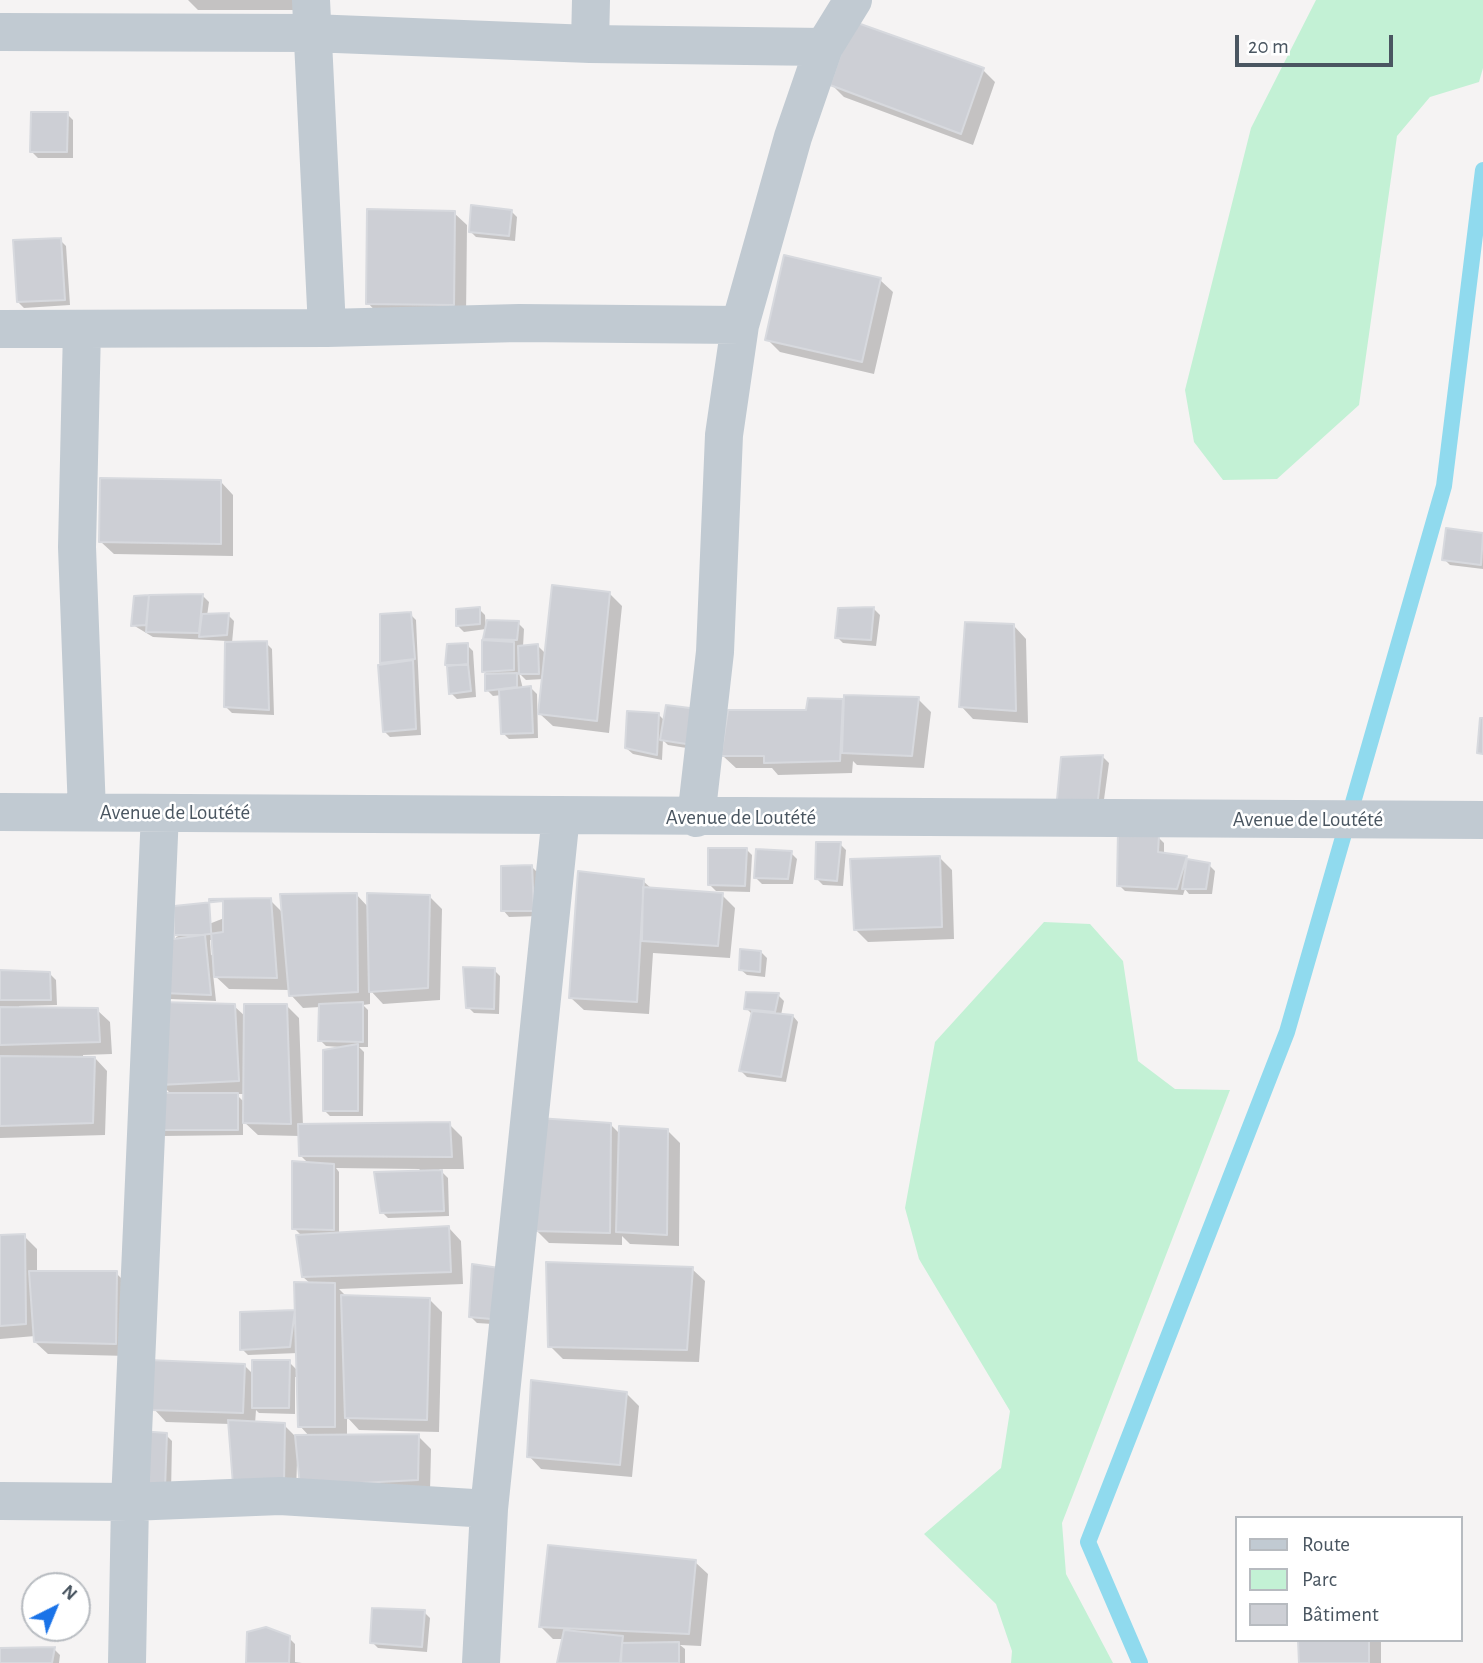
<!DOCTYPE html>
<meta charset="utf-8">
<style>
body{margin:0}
#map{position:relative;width:1483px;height:1663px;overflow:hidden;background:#f5f3f3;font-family:"Alegreya Sans",sans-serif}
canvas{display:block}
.legend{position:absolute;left:1235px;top:1516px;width:228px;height:126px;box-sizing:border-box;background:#fff;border:2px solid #b7bbc0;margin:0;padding:9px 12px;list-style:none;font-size:21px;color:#4a5661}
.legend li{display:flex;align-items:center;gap:14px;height:35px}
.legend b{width:35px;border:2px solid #b7bbc0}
.north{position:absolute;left:21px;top:1572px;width:70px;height:70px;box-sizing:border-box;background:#fff;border:2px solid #b7bbc0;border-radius:50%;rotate:43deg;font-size:19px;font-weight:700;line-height:28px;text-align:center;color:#4a5661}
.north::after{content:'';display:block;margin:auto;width:24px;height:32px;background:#1a73e8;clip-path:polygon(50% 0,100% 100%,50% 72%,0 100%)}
.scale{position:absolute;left:1235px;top:35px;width:158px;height:32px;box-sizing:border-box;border:4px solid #4a5661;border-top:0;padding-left:9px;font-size:21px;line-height:24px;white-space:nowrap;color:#4a5661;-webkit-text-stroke:5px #fff;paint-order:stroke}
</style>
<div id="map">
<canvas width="1483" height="1663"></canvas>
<ul class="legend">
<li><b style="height:9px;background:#c1cad2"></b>Route</li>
<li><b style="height:19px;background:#c3f1d5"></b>Parc</li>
<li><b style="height:19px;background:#cdcfd5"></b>Bâtiment</li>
</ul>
<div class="north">N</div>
<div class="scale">20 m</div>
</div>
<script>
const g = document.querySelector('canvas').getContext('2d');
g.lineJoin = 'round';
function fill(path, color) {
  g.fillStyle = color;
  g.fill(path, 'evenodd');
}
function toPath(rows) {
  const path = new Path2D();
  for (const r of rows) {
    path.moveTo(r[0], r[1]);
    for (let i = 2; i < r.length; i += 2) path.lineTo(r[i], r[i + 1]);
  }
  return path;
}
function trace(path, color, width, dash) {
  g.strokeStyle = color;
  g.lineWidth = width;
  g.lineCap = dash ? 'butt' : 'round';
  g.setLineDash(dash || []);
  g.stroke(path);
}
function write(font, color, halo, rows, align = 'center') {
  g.font = font + ' "Alegreya Sans",sans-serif';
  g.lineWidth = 5;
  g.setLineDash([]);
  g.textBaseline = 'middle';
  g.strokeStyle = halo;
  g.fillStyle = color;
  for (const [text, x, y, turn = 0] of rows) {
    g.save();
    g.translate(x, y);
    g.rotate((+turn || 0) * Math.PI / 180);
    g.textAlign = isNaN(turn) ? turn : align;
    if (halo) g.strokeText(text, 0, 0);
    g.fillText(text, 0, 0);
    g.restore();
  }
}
const green = toPath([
 [1316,0,1483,0,1483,68,1479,82,1430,97,1397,136,1359,405,1277,479,1223,480,1194,442,1185,390,1251,128],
 [1044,922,1090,924,1123,961,1138,1061,1175,1089,1230,1090,1062,1523,1066,1574,1113,1663,1011,1663,1012,1651,996,1604,924,1534,1001,1468,1010,1411,919,1259,905,1208,935,1042]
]);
const shadow = toPath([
 [188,0,300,0,300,10,198,10],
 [983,70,995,82,973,145,844,97,832,85],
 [67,114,73,120,73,158,38,158,32,152],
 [511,211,517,217,515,241,476,237,470,231],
 [454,213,467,225,466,317,380,316,368,303],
 [60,240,66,246,70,305,24,308,18,302],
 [880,280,893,292,874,374,780,352,767,339],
 [221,482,233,495,233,556,114,554,101,542],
 [1448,530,1483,535,1483,569,1450,565,1444,559],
 [609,593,622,606,609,733,553,726,540,714,544,679,526,680,519,673,523,689,531,688,537,694,538,738,509,739,503,733,501,695,493,696,487,690,483,640,488,622,518,623,524,629,523,647,538,646,546,654],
 [203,596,209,602,207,616,228,615,234,621,232,643,266,643,272,649,274,715,232,713,226,707,227,641,153,637,133,625,136,598],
 [479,609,485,615,486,629,464,632,458,626],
 [874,609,880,615,876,646,843,643,837,637],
 [410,614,416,620,421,735,390,737,384,731,380,665,381,615],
 [1014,626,1026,639,1028,723,973,719,961,706],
 [467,645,473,651,476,697,457,699,451,693,447,665],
 [918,699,931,712,924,768,857,765,853,761,852,773,778,775,772,768,736,768,723,756,808,711,809,700],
 [658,714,665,721,699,750,668,745,663,740,662,760,633,754,626,748],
 [1103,757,1109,763,1102,814,1058,809],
 [1158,837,1164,843,1164,855,1209,865,1215,871,1212,894,1189,894,1185,889,1183,895,1125,891,1119,885],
 [840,844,846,850,843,886,823,885,817,879],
 [746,849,752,855,750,892,716,891,710,885],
 [791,853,797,859,793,884,762,884,756,878],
 [940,858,952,870,954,939,868,942,855,929],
 [532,867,538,873,539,916,509,917,503,910],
 [643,881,652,889,722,895,735,908,730,958,653,953,649,1014,584,1010,571,998],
 [356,894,369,908,429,896,442,909,440,1000,383,1004,370,990,370,1004,363,1005,368,1010,368,1047,359,1047,364,1052,363,1116,330,1116,324,1110,340,1047,326,1046,320,1040,320,1007,303,1008,291,995,290,990,229,989,213,974,216,1001,170,999,176,937,270,900,284,914],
 [210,940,214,940,215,954,211,955],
 [761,952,767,958,765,977,747,975,740,969],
 [494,970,500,976,499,1014,474,1013,468,1007],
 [0,972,50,974,56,980,57,1005,19,1006,19,1009,97,1010,110,1022,112,1054,83,1055,83,1058,95,1058,107,1071,105,1135,0,1138],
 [778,995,784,1001,781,1015,793,1016,798,1022,786,1082,747,1077,741,1071,753,1015,746,1008],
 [234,1006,246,1017,287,1006,299,1018,303,1126,449,1124,462,1137,464,1169,439,1169,448,1178,449,1216,388,1218,382,1212,420,1169,336,1168,339,1172,339,1234,449,1228,461,1241,463,1284,339,1289,347,1297,430,1300,442,1312,439,1432,359,1430,347,1417,347,1437,418,1436,431,1449,430,1492,314,1498,299,1461,297,1461,296,1495,230,1424,166,1422,154,1409,244,1365,254,1375,289,1362,298,1371,298,1353,248,1355,242,1349,242,1313,296,1312,311,1284,303,1277,303,1237,294,1228,309,1164,301,1156,300,1136,258,1135,243,1121,243,1135,162,1136,171,1094,161,1084],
 [236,1094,245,1094,245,1103],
 [295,1377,298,1377,300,1426,310,1437,296,1437,284,1425,255,1424,256,1410,259,1413,295,1414],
 [611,1125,621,1135,667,1130,680,1143,679,1246,630,1244,622,1236,622,1245,549,1243,536,1230],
 [0,1236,24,1236,37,1249,37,1272,116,1273,129,1286,128,1356,48,1354,35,1342,35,1336,0,1339],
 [474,1266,508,1325,477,1323,471,1317],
 [692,1269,705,1281,699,1362,563,1359,550,1346],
 [626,1393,639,1406,632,1477,541,1469,529,1456],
 [142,1433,166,1435,172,1441,171,1493],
 [695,1562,708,1574,701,1646,680,1645,685,1649,685,1663,559,1663,564,1639,553,1639,540,1626],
 [424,1612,430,1618,427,1652,378,1648,372,1642],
 [289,1638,295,1644,295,1662,302,1663,248,1663],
 [1300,1640,1381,1640,1381,1663,1300,1663],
 [54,1649,60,1655,59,1663,0,1663,0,1650]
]);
const stream = toPath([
 [1140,1663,1088,1542,1287,1032,1444,486,1483,170]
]);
const building = toPath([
 [852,21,984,68,961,134,830,85,852,21],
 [31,112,68,112,67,152,30,152,31,112],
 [471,205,512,210,509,236,469,232,471,205],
 [367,209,455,211,454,305,366,304,367,209],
 [61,238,65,300,17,302,13,240,61,238],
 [784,255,881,278,862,362,765,340,784,255],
 [100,478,221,480,221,544,99,542,100,478],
 [1446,528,1483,533,1481,565,1442,560,1446,528],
 [552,585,610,592,597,721,538,714,552,585],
 [203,594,199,633,146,632,149,595,203,594],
 [149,595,146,625,131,626,134,596,149,595],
 [480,607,480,624,456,626,456,609,480,607],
 [874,607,871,640,835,638,838,608,874,607],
 [411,612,415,659,380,663,380,614,411,612],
 [229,613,227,635,199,637,202,614,229,613],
 [487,620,519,621,517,640,483,639,487,620],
 [965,622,1014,624,1016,711,959,707,965,622],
 [482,640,514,642,514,670,482,672,482,640],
 [267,641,269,710,224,707,225,642,267,641],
 [468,643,468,665,445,665,447,644,468,643],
 [538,644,539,674,519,674,518,646,538,644],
 [413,660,416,729,383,732,378,665,413,660],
 [468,664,471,691,449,694,447,666,468,664],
 [517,673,517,687,485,691,485,674,517,673],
 [531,686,533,733,501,734,499,690,531,686],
 [844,695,919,697,912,756,842,753,844,695],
 [808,698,843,699,840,761,764,763,764,756,721,756,728,710,806,710,808,698],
 [666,705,698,709,693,745,660,740,666,705],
 [627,711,659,713,657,755,625,748,627,711],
 [1480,718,1483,718,1483,754,1477,753,1480,718],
 [1103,755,1097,808,1056,810,1061,757,1103,755],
 [1118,830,1159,835,1158,852,1187,856,1177,889,1117,886,1118,830],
 [816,842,841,842,837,881,815,879,816,842],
 [708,848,747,848,745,886,708,885,708,848],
 [756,849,792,851,788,879,754,878,756,849],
 [940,856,942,927,854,930,850,859,940,856],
 [1187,859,1210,863,1206,889,1182,889,1187,859],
 [532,865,534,911,501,911,501,866,532,865],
 [578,871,644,879,637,1002,569,998,578,871],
 [643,887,723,893,718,946,642,941,643,887],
 [357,893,358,992,289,996,280,894,357,893],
 [367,893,430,895,428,988,369,992,367,893],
 [271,898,277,978,214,977,209,899,271,898],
 [223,901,223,932,174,939,174,906,223,901],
 [164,935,205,935,211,995,163,993,164,935],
 [740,949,761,951,760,972,739,970,740,949],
 [463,967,495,968,494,1009,466,1008,463,967],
 [0,970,50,972,51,1000,0,1000,0,970],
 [746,992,779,993,775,1012,744,1009,746,992],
 [159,1002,235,1004,239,1081,159,1085,159,1002],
 [363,1002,363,1042,318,1041,319,1004,363,1002],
 [244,1004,287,1004,291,1124,243,1123,244,1004],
 [0,1007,98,1008,100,1042,0,1045,0,1007],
 [752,1011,793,1015,781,1077,739,1071,752,1011],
 [358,1044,358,1111,323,1111,323,1050,358,1044],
 [0,1056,95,1057,93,1123,0,1126,0,1056],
 [158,1093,238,1093,238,1130,154,1130,158,1093],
 [538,1118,611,1123,610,1233,535,1231,538,1118],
 [450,1122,452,1157,299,1156,298,1124,450,1122],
 [619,1126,668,1129,667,1235,616,1232,619,1126],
 [292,1161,334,1164,334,1230,292,1229,292,1161],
 [442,1170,444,1211,380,1213,374,1172,442,1170],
 [449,1226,451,1272,302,1277,296,1235,449,1226],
 [25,1234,26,1324,0,1326,0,1235,25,1234],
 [546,1262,693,1267,687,1350,548,1347,546,1262],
 [472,1264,506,1269,503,1320,469,1317,472,1264],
 [29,1271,117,1271,116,1344,34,1342,29,1271],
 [294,1282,335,1283,335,1427,298,1427,294,1282],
 [341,1295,430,1298,427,1420,345,1418,341,1295],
 [295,1310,290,1347,240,1350,240,1312,295,1310],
 [148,1360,245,1364,243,1413,152,1410,148,1360],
 [252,1360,290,1360,289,1408,252,1408,252,1360],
 [531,1380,627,1392,620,1465,527,1457,531,1380],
 [228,1420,285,1423,284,1482,233,1485,228,1420],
 [140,1431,167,1433,165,1488,140,1488,140,1431],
 [419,1434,418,1480,300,1486,295,1435,419,1434],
 [548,1545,696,1560,689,1634,539,1627,548,1545],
 [372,1608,425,1610,422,1647,370,1643,372,1608],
 [266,1627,290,1636,289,1663,246,1663,247,1632,266,1627],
 [564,1630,623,1636,620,1663,557,1663,564,1630],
 [1298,1640,1369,1640,1369,1663,1299,1663,1298,1640],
 [679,1642,679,1663,621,1663,622,1643,679,1642],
 [55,1647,52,1663,0,1663,0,1648,55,1647]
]);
const minor = toPath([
 [311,0,327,328],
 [0,32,311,33,590,44,824,47],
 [590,44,591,0],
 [0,329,327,328,519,323,740,325],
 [82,329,77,547,87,812],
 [0,812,1483,820],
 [696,818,715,652,724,435,740,325,793,137,824,47,853,0],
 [0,1501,130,1502,280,1496,489,1509],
 [127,1663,130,1502,160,813],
 [481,1663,489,1509,561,815]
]);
const streetNames = [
 ["Avenue de Loutété",175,813],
 ["Avenue de Loutété",741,818],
 ["Avenue de Loutété",1308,820]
];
fill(green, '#c3f1d5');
fill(shadow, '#0003');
trace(stream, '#90daee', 16);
fill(building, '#cdcfd5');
trace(building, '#d7d9de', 2);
trace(minor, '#c1cad2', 38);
write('21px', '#4a5661', '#fff', streetNames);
</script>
